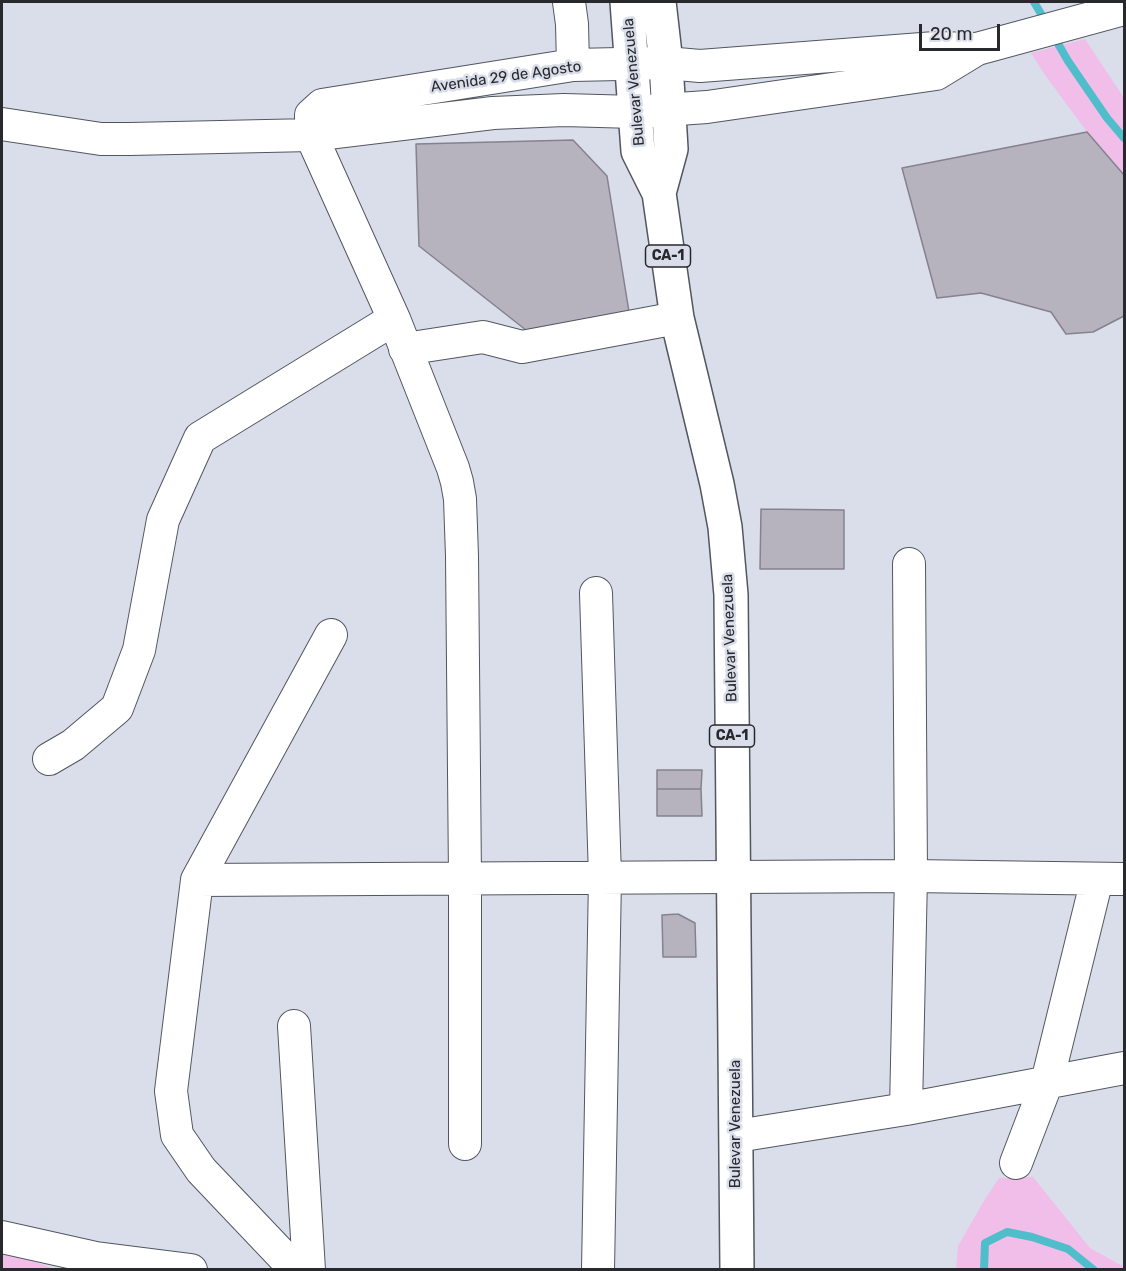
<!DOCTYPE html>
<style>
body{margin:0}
#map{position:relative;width:1126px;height:1271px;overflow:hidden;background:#dadeea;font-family:Rubik,sans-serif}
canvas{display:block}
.frame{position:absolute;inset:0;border:3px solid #27292d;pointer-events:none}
.scale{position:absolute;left:919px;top:24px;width:81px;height:27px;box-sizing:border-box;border:3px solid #27292d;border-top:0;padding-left:8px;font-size:18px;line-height:21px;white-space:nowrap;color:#27292d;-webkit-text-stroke:4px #dadeea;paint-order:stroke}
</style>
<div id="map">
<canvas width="1126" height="1271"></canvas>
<div class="frame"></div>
<div class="scale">20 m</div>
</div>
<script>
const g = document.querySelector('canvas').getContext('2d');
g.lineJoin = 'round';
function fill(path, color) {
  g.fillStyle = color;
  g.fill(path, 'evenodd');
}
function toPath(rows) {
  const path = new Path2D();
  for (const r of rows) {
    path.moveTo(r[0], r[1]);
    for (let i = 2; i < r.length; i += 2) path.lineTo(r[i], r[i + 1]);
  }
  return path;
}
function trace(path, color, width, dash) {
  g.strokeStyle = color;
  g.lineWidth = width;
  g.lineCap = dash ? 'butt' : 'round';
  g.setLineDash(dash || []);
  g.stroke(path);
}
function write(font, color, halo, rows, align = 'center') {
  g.font = font + ' Rubik,sans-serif';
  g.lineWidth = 5;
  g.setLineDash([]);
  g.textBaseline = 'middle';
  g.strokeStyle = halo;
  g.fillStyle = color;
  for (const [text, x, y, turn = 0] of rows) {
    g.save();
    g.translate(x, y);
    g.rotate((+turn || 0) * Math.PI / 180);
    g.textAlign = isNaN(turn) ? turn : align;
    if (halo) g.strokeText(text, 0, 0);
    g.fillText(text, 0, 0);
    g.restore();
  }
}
const green = toPath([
 [1085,39,1124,98,1124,175,1087,132,1045,75,1031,53],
 [1033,1177,1090,1248,1124,1267,1124,1270,956,1270,958,1246,985,1199,999,1178],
 [2,1254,27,1259,55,1269,2,1269]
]);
const stream = toPath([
 [1034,2,1047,24],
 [1053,35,1068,61,1107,118,1124,138],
 [984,1270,985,1243,1007,1232,1032,1237,1068,1249,1094,1270]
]);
const building = toPath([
 [1087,132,1124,175,1124,316,1093,332,1066,334,1051,312,981,293,937,298,902,168,1087,132],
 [573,140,607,176,630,318,531,334,419,246,416,144,573,140],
 [761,509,844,510,844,569,760,569,761,509],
 [657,770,702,770,701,789,657,789,657,770],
 [657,789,701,789,702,816,657,816,657,789],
 [678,914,695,923,696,957,663,957,662,915,678,914]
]);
const minor = toPath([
 [569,2,572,24,573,65],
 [2,124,101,139,130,139,311,135,493,113,564,110,635,112,707,107,936,74,977,49],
 [405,349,483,337,522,347,677,318],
 [596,593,605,877,598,1270],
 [49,759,73,745,117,708,139,650,163,520,200,438,394,319],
 [197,880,911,876,1124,879],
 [294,1026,309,1270],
 [906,1109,911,876,909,564],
 [737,1136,906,1109,1124,1068],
 [465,1144,465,879,462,556,460,499,457,482,453,468,394,319,311,135,311,115,322,105,573,65,666,63,700,66,935,48,977,49,1124,9],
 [1016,1163,1047,1082,1097,879],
 [2,1237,96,1258,191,1270],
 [296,1270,201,1170,177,1135,171,1091,197,880,331,635]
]);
const highway = toPath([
 [627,2,638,151,659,193,677,318,717,484,725,527,731,595,737,1270],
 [659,2,666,63,671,149,659,193]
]);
const shields = [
 [668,256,45],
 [732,736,45]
];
const shieldNames = [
 ["CA-1",668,256],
 ["CA-1",732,736]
];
const streetNames = [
 ["Avenida 29 de Agosto",506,77,-8],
 ["Bulevar Venezuela",634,82,-95],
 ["Bulevar Venezuela",730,638,-92],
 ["Bulevar Venezuela",736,1124,-90]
];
fill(green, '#f0bee9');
trace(stream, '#50beca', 8);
fill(building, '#b6b3bf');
trace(building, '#85828d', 1.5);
trace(minor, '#525660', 34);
trace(highway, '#525660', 36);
trace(minor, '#fff', 32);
trace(highway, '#fff', 33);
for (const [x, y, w] of shields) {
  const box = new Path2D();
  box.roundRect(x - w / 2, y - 11, w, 22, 4.5);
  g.fillStyle = '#dadeea';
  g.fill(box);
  trace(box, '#27292d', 1.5);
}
write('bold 14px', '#27292d', null, shieldNames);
write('15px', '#27292d', '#dadeea', streetNames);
</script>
